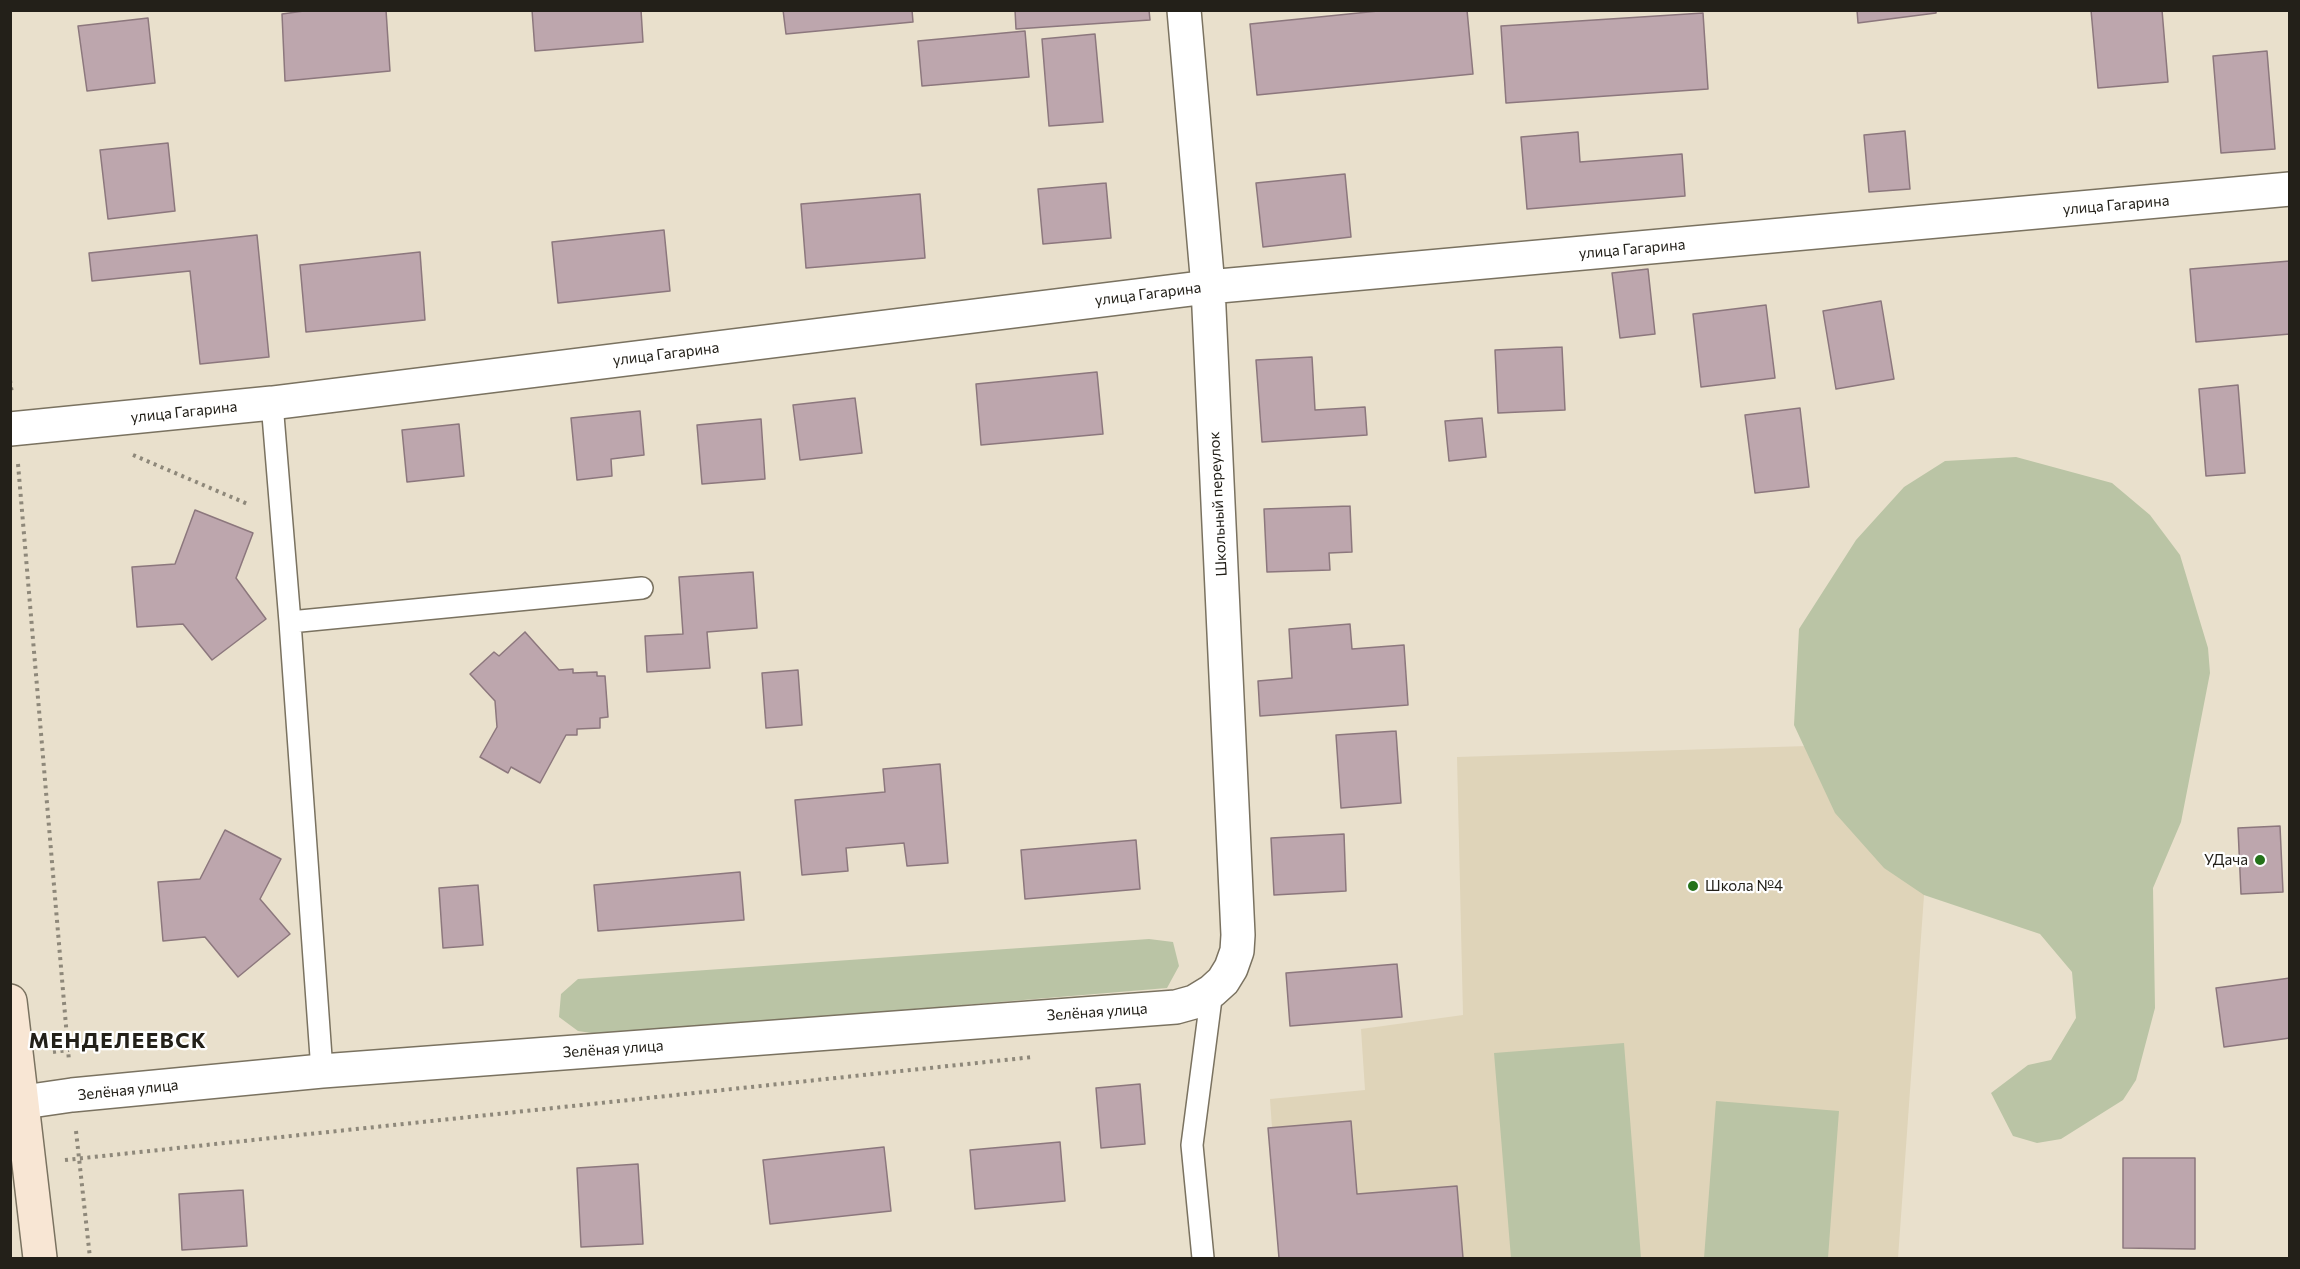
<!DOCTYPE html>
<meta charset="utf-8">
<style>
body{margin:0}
#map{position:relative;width:2300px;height:1269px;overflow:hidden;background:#e9e0cc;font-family:Commissioner,sans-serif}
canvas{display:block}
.frame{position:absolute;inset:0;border:12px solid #232019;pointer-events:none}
</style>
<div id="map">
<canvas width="2300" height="1269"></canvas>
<div class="frame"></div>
</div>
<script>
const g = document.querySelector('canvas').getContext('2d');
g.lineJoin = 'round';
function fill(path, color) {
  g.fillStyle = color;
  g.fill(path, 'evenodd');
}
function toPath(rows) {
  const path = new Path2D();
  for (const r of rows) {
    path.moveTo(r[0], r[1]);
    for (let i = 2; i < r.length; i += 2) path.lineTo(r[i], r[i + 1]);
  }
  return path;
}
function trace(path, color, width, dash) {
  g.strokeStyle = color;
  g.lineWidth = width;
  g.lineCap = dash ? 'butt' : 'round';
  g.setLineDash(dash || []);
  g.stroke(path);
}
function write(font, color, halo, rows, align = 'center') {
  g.font = font + ' Commissioner,sans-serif';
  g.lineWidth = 4.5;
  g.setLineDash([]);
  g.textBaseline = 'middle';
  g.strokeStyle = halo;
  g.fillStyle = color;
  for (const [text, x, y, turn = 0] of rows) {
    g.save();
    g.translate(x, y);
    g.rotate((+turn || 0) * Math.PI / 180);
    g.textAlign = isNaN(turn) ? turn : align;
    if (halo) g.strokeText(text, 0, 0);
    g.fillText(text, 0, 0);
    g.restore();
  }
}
const built = toPath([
 [1935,742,1898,1258,1281,1258,1270,1099,1365,1090,1361,1029,1463,1015,1457,757]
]);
const green = toPath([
 [2016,457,2112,483,2150,515,2180,555,2208,648,2210,673,2181,822,2153,888,2155,1008,2136,1080,2123,1100,2061,1139,2037,1143,2013,1136,1991,1093,2028,1065,2051,1060,2076,1018,2072,972,2040,934,1924,895,1884,868,1835,813,1794,725,1799,629,1856,540,1904,487,1945,461],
 [1149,939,1173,942,1179,966,1167,988,604,1035,578,1031,559,1017,561,994,578,979],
 [1624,1043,1641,1258,1511,1258,1494,1053],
 [1716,1101,1839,1111,1828,1258,1704,1258]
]);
const building = toPath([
 [311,10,386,10,390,71,285,81,282,14,311,10],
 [532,10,641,10,643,42,535,51,532,10],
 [783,10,912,10,913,22,786,34,783,10],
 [1015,10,1149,10,1150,20,1016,29,1015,10],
 [1388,10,1467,10,1473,74,1257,95,1250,24,1388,10],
 [1857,10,1936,10,1936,13,1858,23,1857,10],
 [2091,10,2162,10,2168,82,2098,88,2091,10],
 [1703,13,1708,89,1506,103,1501,26,1703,13],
 [148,18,155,83,87,91,78,26,148,18],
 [1025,31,1029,77,922,86,918,41,1025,31],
 [1095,34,1103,122,1049,126,1042,39,1095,34],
 [2267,51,2275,149,2221,153,2213,56,2267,51],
 [1905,131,1910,189,1869,192,1864,135,1905,131],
 [1578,132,1580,162,1682,154,1685,196,1527,209,1521,137,1578,132],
 [168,143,175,211,108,219,100,150,168,143],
 [1345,174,1351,237,1263,247,1256,183,1345,174],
 [1106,183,1111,238,1043,244,1038,189,1106,183],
 [920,194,925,258,806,268,801,204,920,194],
 [664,230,670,291,558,303,552,242,664,230],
 [257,235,269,357,200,364,190,271,92,281,89,253,257,235],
 [420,252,425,320,306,332,300,265,420,252],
 [2290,261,2290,334,2196,342,2190,269,2290,261],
 [1648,269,1655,334,1620,338,1612,273,1648,269],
 [1881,301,1894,379,1836,389,1823,311,1881,301],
 [1766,305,1775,378,1701,387,1693,314,1766,305],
 [1562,347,1565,410,1498,413,1495,350,1562,347],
 [1312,357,1315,410,1365,407,1367,435,1262,442,1256,360,1312,357],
 [1097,372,1103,434,981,445,976,384,1097,372],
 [2238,385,2245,473,2206,476,2199,389,2238,385],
 [855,398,862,453,800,460,793,405,855,398],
 [1800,408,1809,487,1755,493,1745,415,1800,408],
 [640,411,644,455,611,459,612,476,577,480,571,418,640,411],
 [1482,418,1486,457,1449,461,1445,421,1482,418],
 [761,419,765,479,702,484,697,425,761,419],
 [459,424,464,476,407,482,402,430,459,424],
 [1350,506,1352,552,1329,553,1330,570,1267,572,1264,509,1350,506],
 [195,510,253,533,236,578,266,619,212,660,183,624,137,627,132,567,175,564,195,510],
 [753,572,757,628,707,632,710,668,647,672,645,636,683,634,679,577,753,572],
 [1350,624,1352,649,1404,645,1408,705,1260,716,1258,681,1292,678,1289,629,1350,624],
 [525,632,559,670,573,669,573,673,597,672,597,676,605,676,608,717,600,718,600,728,577,729,577,735,566,735,540,783,511,767,508,773,480,757,497,727,495,701,470,674,494,652,499,656,525,632],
 [798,670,802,725,766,728,762,673,798,670],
 [1396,731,1401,803,1341,808,1336,735,1396,731],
 [940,764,948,863,907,866,904,843,846,848,848,871,802,875,795,800,885,792,883,769,940,764],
 [2280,826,2283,892,2241,894,2238,828,2280,826],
 [225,830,281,859,260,899,290,934,238,977,205,937,163,941,158,882,200,879,225,830],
 [1344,834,1346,891,1274,895,1271,838,1344,834],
 [1136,840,1140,889,1025,899,1021,850,1136,840],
 [740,872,744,920,598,931,594,885,740,872],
 [478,885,483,945,443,948,439,888,478,885],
 [1397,964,1402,1017,1290,1026,1286,973,1397,964],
 [2290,978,2290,1038,2224,1047,2216,988,2290,978],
 [1140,1084,1145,1144,1101,1148,1096,1088,1140,1084],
 [1351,1121,1357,1194,1457,1186,1463,1258,1279,1258,1268,1128,1351,1121],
 [1060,1142,1065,1201,975,1209,970,1150,1060,1142],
 [884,1147,891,1211,770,1224,763,1160,884,1147],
 [2123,1158,2195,1158,2195,1249,2123,1248,2123,1158],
 [638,1164,643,1244,581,1247,577,1168,638,1164],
 [243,1190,247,1246,182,1250,179,1194,243,1190]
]);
const path = toPath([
 [10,380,12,394],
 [133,455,250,505],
 [18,464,69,1061],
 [53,1052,69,1050],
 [76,1131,90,1258],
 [65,1160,1033,1057]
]);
const lane = toPath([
 [272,403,290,622,322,1071],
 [290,622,642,588],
 [1203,1258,1192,1145,1212,991]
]);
const street = toPath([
 [10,429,272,403,1208,287,2290,189],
 [10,1104,72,1095,322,1071,1176,1007,1194,1002,1212,991,1223,981,1231,968,1237,951,1238,935,1208,287,1184,10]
]);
const secondary = toPath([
 [10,1001,40,1258]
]);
const markers = [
 [2260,860,6,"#247219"],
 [1693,886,6,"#247219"]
];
const streetNames = [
 ["улица Гагарина",2116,205,-5],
 ["улица Гагарина",1632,249,-5],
 ["улица Гагарина",1148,294,-7],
 ["улица Гагарина",666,354,-7],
 ["улица Гагарина",184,412,-6],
 ["Школьный переулок",1218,504,-93],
 ["Зелёная улица",1097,1012,-4],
 ["Зелёная улица",613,1049,-4],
 ["Зелёная улица",128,1090,-6]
];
const poiNames = [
 ["УДача",2248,860],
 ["Школа №4",1705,886,"left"]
];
const districtNames = [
 ["МЕНДЕЛЕЕВСК",118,1041]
];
fill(built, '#dfd4b9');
fill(green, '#bac4a5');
fill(building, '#bda6ad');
trace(building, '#8c777d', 1.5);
trace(lane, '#7a7260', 24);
trace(street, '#7a7260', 36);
trace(secondary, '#7a7260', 36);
trace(path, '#8e887a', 4, [3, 4.5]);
trace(lane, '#fff', 21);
trace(street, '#fff', 33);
trace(secondary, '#f8e6d4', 33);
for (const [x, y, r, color] of markers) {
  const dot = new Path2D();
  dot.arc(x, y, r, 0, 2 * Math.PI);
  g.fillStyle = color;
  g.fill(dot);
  trace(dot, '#fff', 2);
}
write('15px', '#232019', '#fff', streetNames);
write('15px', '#232019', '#fff', poiNames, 'right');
g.letterSpacing = '1.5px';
write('bold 21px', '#232019', '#fff', districtNames);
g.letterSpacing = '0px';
</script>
